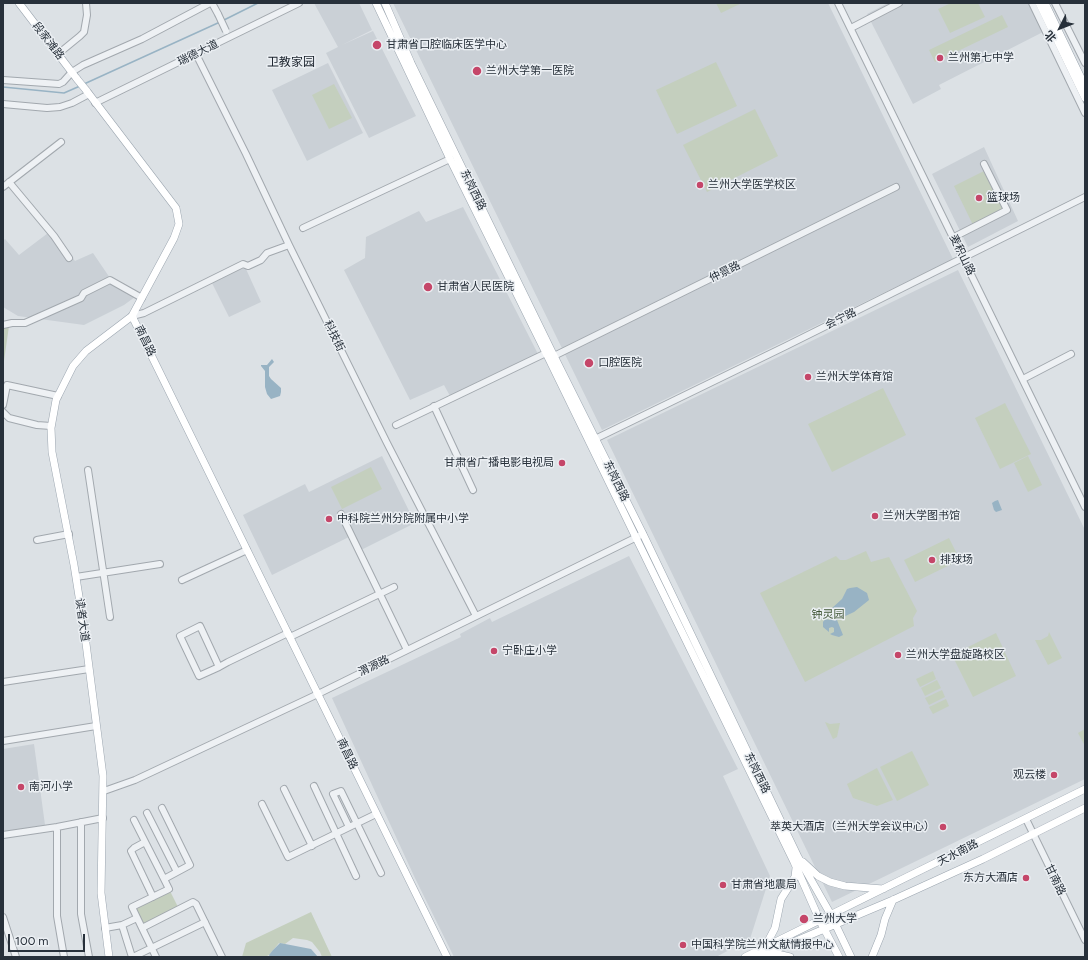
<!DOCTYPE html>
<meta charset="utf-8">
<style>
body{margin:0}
#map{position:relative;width:1088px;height:960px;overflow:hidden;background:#dce1e5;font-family:Figtree,"Noto Sans SC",sans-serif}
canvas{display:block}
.frame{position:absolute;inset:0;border:4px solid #27303a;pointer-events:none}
.north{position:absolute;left:1040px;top:8px;width:40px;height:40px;-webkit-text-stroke:3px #ebeff3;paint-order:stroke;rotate:228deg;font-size:11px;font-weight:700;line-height:16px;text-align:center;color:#27303a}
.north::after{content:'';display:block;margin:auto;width:14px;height:18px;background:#27303a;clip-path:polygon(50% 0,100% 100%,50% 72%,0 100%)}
.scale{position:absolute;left:8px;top:934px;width:77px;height:18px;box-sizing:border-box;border:2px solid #27303a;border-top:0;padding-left:5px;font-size:12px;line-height:14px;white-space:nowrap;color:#27303a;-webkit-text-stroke:3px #ebeff3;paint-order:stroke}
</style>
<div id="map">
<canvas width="1088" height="960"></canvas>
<div class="frame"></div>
<div class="north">北</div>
<div class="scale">100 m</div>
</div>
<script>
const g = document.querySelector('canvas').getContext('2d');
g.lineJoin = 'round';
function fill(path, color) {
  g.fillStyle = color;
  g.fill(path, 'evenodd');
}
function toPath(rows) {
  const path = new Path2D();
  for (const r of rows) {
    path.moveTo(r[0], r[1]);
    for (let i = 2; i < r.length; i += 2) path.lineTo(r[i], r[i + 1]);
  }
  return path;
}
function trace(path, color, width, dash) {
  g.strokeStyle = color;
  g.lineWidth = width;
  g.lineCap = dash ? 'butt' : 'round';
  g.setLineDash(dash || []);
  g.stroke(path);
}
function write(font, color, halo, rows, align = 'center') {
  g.font = font + ' Figtree,"Noto Sans SC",sans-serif';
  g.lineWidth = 3;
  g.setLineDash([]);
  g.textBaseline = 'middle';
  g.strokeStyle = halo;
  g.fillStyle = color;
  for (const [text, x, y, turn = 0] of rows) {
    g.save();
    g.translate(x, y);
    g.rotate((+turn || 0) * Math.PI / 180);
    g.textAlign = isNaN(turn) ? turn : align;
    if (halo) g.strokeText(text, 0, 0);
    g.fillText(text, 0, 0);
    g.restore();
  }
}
const built = toPath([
 [314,3,359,3,372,30,342,45,373,31,416,116,369,138,326,53,338,47],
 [393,3,828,3,953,259,602,430],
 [888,3,1028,3,1043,32,939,85,941,89,913,104,867,14],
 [328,63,363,133,307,161,272,90],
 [984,147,1018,221,968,247,932,174],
 [463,207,538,354,450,396,444,385,410,400,344,270,365,258,366,237,419,211,426,222],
 [52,230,75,261,93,253,110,278,139,294,124,305,84,325,18,316,3,307,3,241,5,239,19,255],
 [240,268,246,269,261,302,229,317,211,281],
 [958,270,1085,530,1085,779,832,902,607,440],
 [382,456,415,523,361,550,353,535,272,575,243,515,305,484,309,492],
 [629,556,738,769,723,776,770,876,750,939,716,957,454,957,414,876,332,698,461,637,460,634,490,618,492,622],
 [34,744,45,825,3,832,3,749]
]);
const green = toPath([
 [716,3,742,3,721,13],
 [951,3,978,3,985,17,950,33,938,9],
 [1002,15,1008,27,935,62,929,50],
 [716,62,737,106,677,134,656,90],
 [334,84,352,118,329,129,312,95],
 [755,109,778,156,707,192,683,145],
 [984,171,1003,210,973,225,954,186],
 [3,324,9,326,3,368],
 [883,388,906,435,832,472,808,424],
 [1005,403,1031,454,1000,469,975,418],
 [1028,456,1042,485,1028,492,1014,463],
 [371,467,382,489,342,509,331,487],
 [949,538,960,560,915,582,904,560],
 [866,551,871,562,889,557,917,611,913,618,914,626,805,682,760,593,836,556,840,560,846,560],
 [1049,632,1062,658,1048,665,1035,640,1041,640,1048,636],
 [996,633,1016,676,973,697,952,655],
 [933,671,936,679,920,687,916,679],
 [937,680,941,688,925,696,921,688],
 [942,690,945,697,929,705,925,698],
 [946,699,949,706,933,714,929,707],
 [825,722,830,724,840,723,837,737,833,739],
 [1085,729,1085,746,1078,733],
 [912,751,929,785,897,801,880,767],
 [877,768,893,800,877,806,853,798,847,784],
 [170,891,178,907,143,925,135,908],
 [311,912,332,957,322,957,320,952,312,942,307,940,293,938,285,944,279,943,269,955,265,957,242,957,246,943]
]);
const water = toPath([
 [272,359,274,362,269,367,269,376,271,379,281,388,281,392,280,396,271,399,267,394,265,387,265,371,261,366,261,365,267,365],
 [998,500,1002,510,996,512,994,510,992,503,995,501],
 [857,587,867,593,869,600,854,612,837,620,843,635,839,637,832,635,830,634,834,632,834,628,832,627,829,628,829,632,823,627,823,622,825,619,830,620,831,609,842,599,847,589,850,588],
 [280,943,311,949,318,957,270,957,269,955,273,950]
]);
const stream = toPath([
 [224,20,258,3],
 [84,84,220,22],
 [3,87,64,93,80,86]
]);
const minor = toPath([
 [212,3,218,14],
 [838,3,1085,507],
 [1032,3,1085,113],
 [1055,3,1085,63],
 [851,28,899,3],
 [58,54,80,36,84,32,87,15,86,3],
 [196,54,246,154,289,245,387,443,476,616],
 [3,80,59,84,63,82,72,72,83,65,142,39,210,3],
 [95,103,299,3],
 [3,104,47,108,60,107,72,103,89,94],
 [9,182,54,236,69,258],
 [3,187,61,142],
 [303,228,450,159],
 [954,237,1007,210,984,164],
 [132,316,144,313,243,264,248,266,261,260,267,253,289,245],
 [3,325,12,323,25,323,81,298,84,293,110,280,142,298],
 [554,356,896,187],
 [1023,379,1071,354],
 [3,405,7,385,58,396],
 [434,406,473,490],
 [3,412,9,418,37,425,51,426],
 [396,425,546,353],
 [595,439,786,346,1085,197],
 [88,470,110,617],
 [341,514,407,650],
 [37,540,69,534],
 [76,577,160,564],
 [182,580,247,550],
 [290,637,394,587],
 [219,667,200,626,180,636,199,676,219,667,228,662,288,633],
 [3,682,89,669],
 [3,741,96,726],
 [314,786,356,876],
 [284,789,312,846],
 [104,791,135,780,318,694,643,534],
 [262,804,288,857,376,814],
 [162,808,190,865,164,879,169,889,132,907,142,928,193,902,196,904,222,957],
 [147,813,177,872],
 [1026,819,1085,940],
 [134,820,164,879],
 [81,822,81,914,89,957],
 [57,827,57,916,64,957],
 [349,827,333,794,341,791,381,873],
 [3,835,57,827,103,818],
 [145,842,134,848,131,851,153,897],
 [3,917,16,957],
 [122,925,132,957],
 [105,928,122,925,137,918],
 [142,928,156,957],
 [133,957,205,922]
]);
const major = toPath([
 [19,3,77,79],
 [376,3,450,159,546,353,794,862,820,921,839,957],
 [385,3,411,63,551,350,643,534,798,857,831,915,851,957],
 [1039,3,1085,98],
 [1045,3,1085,86],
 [86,90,176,208,179,224,174,238,132,316,86,351,73,366,56,400,51,428,52,452,74,565,84,628,103,776,101,893,109,957],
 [132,316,447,957],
 [803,862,818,876,830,882,845,886,883,889],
 [765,947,775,928,781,899,795,877,796,868],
 [769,952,790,957],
 [745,957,1085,789],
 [758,957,893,900,983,859,1085,808],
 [872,957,881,935,885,919,893,900]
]);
const minorBridge = toPath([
 [218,14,226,31]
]);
const majorBridge = toPath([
 [77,79,86,90]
]);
const markers = [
 [377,45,5,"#c54669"],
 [940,58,4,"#c54669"],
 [477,71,5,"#c54669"],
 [700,185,4,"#c54669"],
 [979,198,4,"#c54669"],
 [428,287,5,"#c54669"],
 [589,363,5,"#c54669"],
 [808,377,4,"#c54669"],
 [562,463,4,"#c54669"],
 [875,516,4,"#c54669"],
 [329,519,4,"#c54669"],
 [932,560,4,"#c54669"],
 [494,651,4,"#c54669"],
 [898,655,4,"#c54669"],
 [1054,775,4,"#c54669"],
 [21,787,4,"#c54669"],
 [943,827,4,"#c54669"],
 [1026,878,4,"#c54669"],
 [723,885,4,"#c54669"],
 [804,919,5,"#c54669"],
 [683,945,4,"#c54669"]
];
const streetNames = [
 ["段家滩路",48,41,52],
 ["瑞德大道",198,53,-26],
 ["东岗西路",473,190,64],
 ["麦积山路",962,255,64],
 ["仲景路",725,272,-26],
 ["会宁路",841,319,-26],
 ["科技街",334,336,64],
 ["南昌路",145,341,64],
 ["东岗西路",616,481,64],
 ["读者大道",82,620,82],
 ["渭源路",374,666,-26],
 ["南昌路",347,754,64],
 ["东岗西路",757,773,64],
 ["天水南路",958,853,-27],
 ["甘南路",1055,880,64]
];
const poiNames = [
 ["甘肃省口腔临床医学中心",386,45],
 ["兰州第七中学",948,58],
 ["兰州大学第一医院",486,71],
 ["兰州大学医学校区",708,185],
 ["篮球场",987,198],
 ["甘肃省人民医院",437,287],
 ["口腔医院",598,363],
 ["兰州大学体育馆",816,377],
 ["甘肃省广播电影电视局",554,463,"right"],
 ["兰州大学图书馆",883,516],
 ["中科院兰州分院附属中小学",337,519],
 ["排球场",940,560],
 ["宁卧庄小学",502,651],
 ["兰州大学盘旋路校区",906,655],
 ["观云楼",1046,775,"right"],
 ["南河小学",29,787],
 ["萃英大酒店（兰州大学会议中心）",935,827,"right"],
 ["东方大酒店",1018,878,"right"],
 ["甘肃省地震局",731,885],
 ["兰州大学",813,919],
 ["中国科学院兰州文献情报中心",691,945]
];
const parkNames = [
 ["钟灵园",828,615]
];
const neighbourhoodNames = [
 ["卫教家园",291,62]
];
fill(built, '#cad0d6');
fill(green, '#c4cfbe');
fill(water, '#98b3c4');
trace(stream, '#98b3c4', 1.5);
trace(minor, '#a2a8ae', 8);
trace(major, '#9ca6b0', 8);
trace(minor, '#eef1f4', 6);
trace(major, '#fff', 7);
trace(minorBridge, '#a2a8ae', 8, []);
trace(majorBridge, '#9ca6b0', 8, []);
trace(minorBridge, '#eef1f4', 6);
trace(majorBridge, '#fff', 7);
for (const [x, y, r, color] of markers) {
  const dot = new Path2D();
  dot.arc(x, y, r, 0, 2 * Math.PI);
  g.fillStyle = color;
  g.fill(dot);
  trace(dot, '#ebeff3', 1.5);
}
write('11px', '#27303a', '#ebeff3', streetNames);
write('11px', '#27303a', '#ebeff3', poiNames, 'left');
write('11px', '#3f5535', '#ebeff3', parkNames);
write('12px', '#19212b', '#ebeff3', neighbourhoodNames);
</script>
